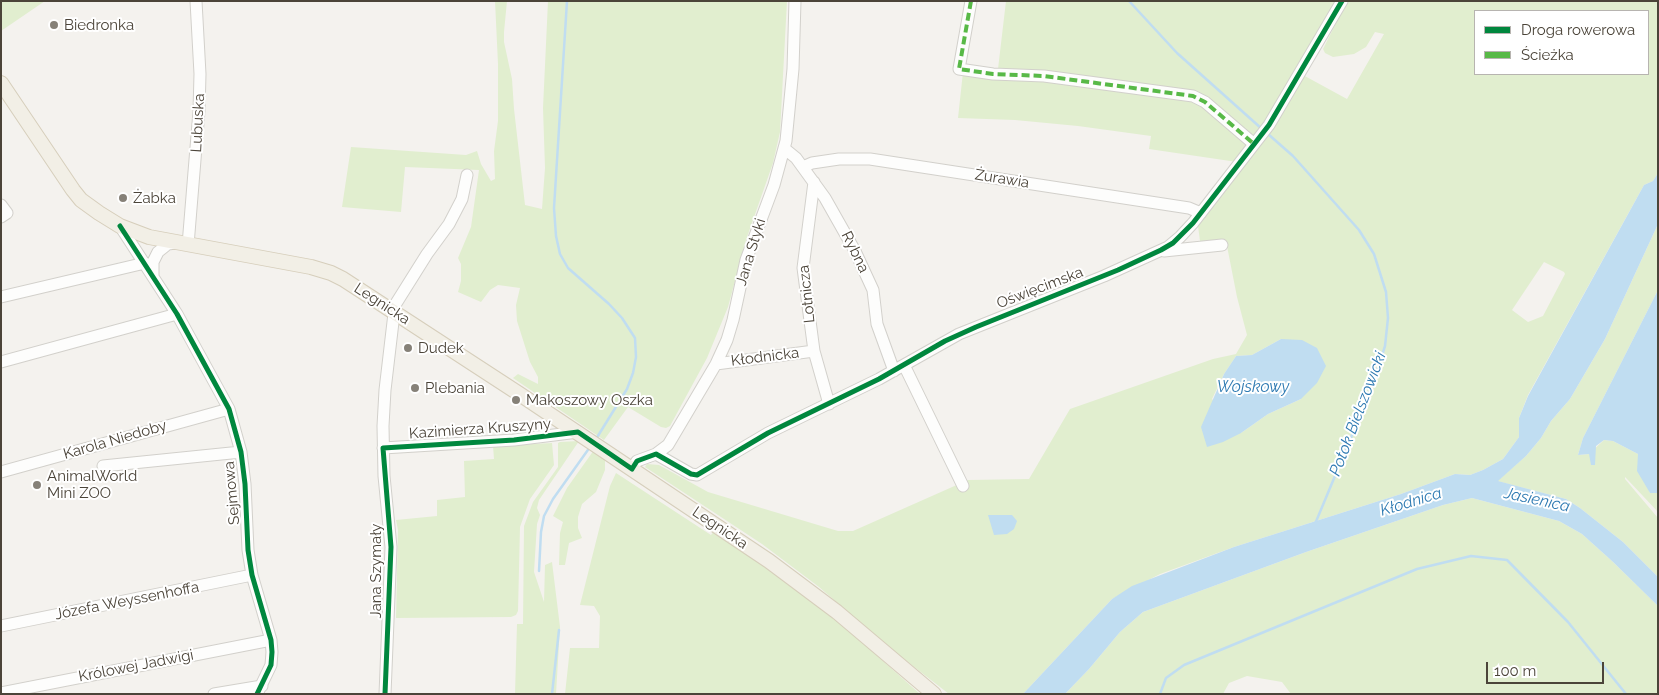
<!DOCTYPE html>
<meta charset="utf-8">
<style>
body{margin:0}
#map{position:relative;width:1659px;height:695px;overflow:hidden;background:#f4f2ee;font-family:Raleway,sans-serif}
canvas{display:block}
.frame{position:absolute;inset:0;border:2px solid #4b4439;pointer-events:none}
.legend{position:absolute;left:1474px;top:10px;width:175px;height:65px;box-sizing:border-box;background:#fff;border:1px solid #b7b4b0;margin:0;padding:6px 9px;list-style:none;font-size:15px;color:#4b4439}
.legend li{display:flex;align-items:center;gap:10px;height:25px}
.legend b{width:25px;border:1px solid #b7b4b0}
.scale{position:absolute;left:1486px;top:662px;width:118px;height:22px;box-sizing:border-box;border:2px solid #4b4439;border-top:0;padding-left:6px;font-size:15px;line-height:18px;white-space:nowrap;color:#4b4439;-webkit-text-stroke:4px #fff;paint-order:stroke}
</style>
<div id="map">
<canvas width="1659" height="695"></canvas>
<div class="frame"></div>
<ul class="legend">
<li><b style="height:6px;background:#00873e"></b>Droga rowerowa</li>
<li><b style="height:6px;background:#58b947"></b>Ścieżka</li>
</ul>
<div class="scale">100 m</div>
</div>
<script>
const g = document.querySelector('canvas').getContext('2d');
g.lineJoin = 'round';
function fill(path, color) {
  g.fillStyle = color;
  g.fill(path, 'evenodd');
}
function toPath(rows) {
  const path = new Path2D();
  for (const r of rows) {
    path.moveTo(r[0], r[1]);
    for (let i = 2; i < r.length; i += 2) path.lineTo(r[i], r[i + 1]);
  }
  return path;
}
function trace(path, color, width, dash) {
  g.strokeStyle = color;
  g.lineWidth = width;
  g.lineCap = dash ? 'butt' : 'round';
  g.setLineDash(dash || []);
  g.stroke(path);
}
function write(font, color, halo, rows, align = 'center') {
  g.font = font + ' Raleway,sans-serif';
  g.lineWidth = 4;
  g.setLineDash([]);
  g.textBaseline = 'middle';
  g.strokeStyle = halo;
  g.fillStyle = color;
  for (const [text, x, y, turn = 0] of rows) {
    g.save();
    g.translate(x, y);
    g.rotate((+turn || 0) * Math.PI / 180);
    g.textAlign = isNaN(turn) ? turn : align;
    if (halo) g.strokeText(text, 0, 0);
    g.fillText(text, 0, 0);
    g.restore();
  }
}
const green = toPath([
 [1,1,45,1,1,31],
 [495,1,507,1,504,32,504,42,512,79,514,109,525,205,542,209,545,168,543,108,548,1,787,1,780,132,773,163,746,240,728,307,707,358,670,426,666,428,661,427,628,407,604,440,513,378,518,374,538,384,538,377,530,362,517,321,516,305,520,288,498,285,490,290,481,302,458,292,461,281,461,264,458,258,471,227,479,170,405,167,401,212,342,207,351,147,466,155,477,151,481,164,491,181,495,179,494,151,498,121,498,64],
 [1006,1,1341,1,1265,121,1251,138,1203,95,1171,89,998,69],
 [1349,1,1658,1,1658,173,1653,181,1644,185,1528,395,1519,418,1519,437,1503,459,1483,470,1470,475,1455,474,1401,494,1234,547,1160,574,1112,599,1023,694,949,694,891,649,819,587,762,544,645,467,647,464,659,465,708,492,838,531,853,531,968,480,1029,479,1070,409,1213,359,1236,354,1247,335,1237,297,1226,241,1203,243,1200,241,1198,226,1303,75,1347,99,1384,34,1375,32,1366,47,1354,54,1333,57,1325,53,1323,49,1343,9],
 [1475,11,1648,11,1648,74,1475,74],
 [1544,262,1564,272,1565,274,1543,316,1528,322,1512,310],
 [1281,339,1301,399,1268,414,1241,433,1212,399,1224,374,1236,356,1252,355],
 [963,72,1191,98,1249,143,1237,162,1149,149,1151,136,1078,126,1015,120,958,118],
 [1658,224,1658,290,1583,438,1578,455,1589,454,1604,440,1613,441,1638,454,1650,493,1658,493,1658,512,1627,479,1625,477,1625,479,1658,518,1658,577,1623,542,1580,508,1566,499,1497,481,1526,456,1541,438,1551,421,1570,399,1605,339],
 [579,441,539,500,537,508,540,515,537,524,534,572,544,602,545,565,552,562,560,627,556,694,515,694,517,624,523,624,524,526,533,502,558,467,558,443,560,442],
 [552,443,554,465,530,499,520,527,518,611,516,615,511,617,396,618,398,530,396,520,437,516,437,500,465,497,464,461,494,459,493,446],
 [594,450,605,458,605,470,596,492,582,504,578,517,578,528,582,538,569,543,565,565,559,565,560,533,563,522,553,516,567,488],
 [616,473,711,535,714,531,754,558,846,628,920,694,565,694,570,648,599,648,600,616,594,606,580,605,610,486],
 [1472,498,1559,521,1582,534,1612,561,1658,606,1658,694,1291,694,1282,682,1247,676,1229,683,1223,694,1065,694,1089,669,1120,632,1143,612,1306,552,1443,505]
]);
const water = toPath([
 [1658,173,1658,224,1605,339,1570,399,1551,421,1541,438,1526,456,1498,481,1566,499,1580,508,1623,542,1658,577,1658,606,1612,561,1582,534,1559,521,1472,498,1443,505,1306,552,1143,612,1120,632,1089,669,1065,694,1023,694,1112,599,1132,586,1234,547,1401,494,1455,474,1470,475,1483,470,1503,459,1519,437,1519,418,1528,396,1644,185,1653,181],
 [1658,290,1658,493,1650,493,1637,471,1638,454,1613,441,1604,440,1596,446,1595,465,1591,465,1589,454,1578,455,1583,438],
 [1281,339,1302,340,1317,348,1326,366,1317,383,1301,399,1268,414,1241,433,1223,442,1207,447,1201,427,1224,374,1236,356,1252,355],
 [988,515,1012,515,1017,521,1014,529,1007,534,994,535]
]);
const stream = toPath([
 [567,1,554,208,556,236,560,254,568,268,609,304,622,318,635,338,636,357,633,373,627,389,596,439],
 [1129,1,1177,53,1262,129],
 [1268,134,1293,156,1359,230,1374,254,1386,292,1388,318,1385,346,1372,387,1315,524],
 [539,571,541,532,544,516,553,499,590,447],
 [552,694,559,630],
 [1160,694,1166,678,1184,665,1417,569,1471,556,1507,560,1568,622,1626,694]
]);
const minor = toPath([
 [971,1,959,69,993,74,1044,76,1193,96,1205,102,1254,144],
 [785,149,796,158,825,198,855,251,873,290,877,324,894,371],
 [803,167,812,163,839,159,870,159,1189,208,1201,213],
 [814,182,803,268,814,351,829,404],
 [1,205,7,213,1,217],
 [120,226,177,314,229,409,241,452,245,484,248,550,252,575,271,640,272,652,271,665,257,694],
 [188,245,199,111,200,74,196,1],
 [1164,251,1222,245],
 [153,275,153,262,158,252,168,244,176,243],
 [1,297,145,263],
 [1,362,177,314],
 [716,364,814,351],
 [904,365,963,486],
 [383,448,514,440,578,432],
 [656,454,691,474,697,475,768,433,879,379,959,334,1104,276,1168,247,1180,237,1193,223,1269,125,1342,1],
 [103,466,241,452],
 [632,469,637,461,656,454,668,445,716,364,727,340,733,320,746,260,774,185,786,141,793,69,795,1],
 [1,472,229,409],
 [1,626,252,575],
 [1,693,271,640],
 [214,694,262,686],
 [385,694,391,547,384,476,383,426,385,390,395,305,427,254,449,224,462,199,467,175]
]);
const major = toPath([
 [1,83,73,190,81,200,99,213,120,226,149,237,311,267,331,273,343,279,521,395,769,561,837,612,934,694]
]);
const quiet = toPath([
 [971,1,959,69,993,74,1044,76,1193,96,1205,102,1254,144]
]);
const cycleway = toPath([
 [120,226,177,314,229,409,241,452,245,484,248,550,252,575,271,640,272,652,271,665,257,694],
 [385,694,391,547,383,448,514,440,578,432,632,469,637,461,656,454,691,474,697,475,768,433,879,379,945,341,976,327,1118,270,1161,250,1173,243,1193,223,1269,125,1342,1]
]);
const markers = [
 [54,25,5,"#868178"],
 [123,198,5,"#868178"],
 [408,348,5,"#868178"],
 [415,388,5,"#868178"],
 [516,400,5,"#868178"],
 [37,485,5,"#868178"]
];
const poiNames = [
 ["Biedronka",64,25],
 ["Żabka",133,198],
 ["Dudek",418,348],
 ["Plebania",425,388],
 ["Makoszowy Oszka",526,400],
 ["AnimalWorld",47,476],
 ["Mini ZOO",47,493]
];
const streetNames = [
 ["Lubuska",198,123,-87],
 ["Żurawia",1002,179,9],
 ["Jana Styki",751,252,-73],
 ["Rybna",855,252,64],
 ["Oświęcimska",1040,288,-21],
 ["Lotnicza",807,294,-96],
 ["Legnicka",382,304,33],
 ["Kłodnicka",765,357,-7],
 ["Kazimierza Kruszyny",480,429,-4],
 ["Karola Niedoby",115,440,-16],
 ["Sejmowa",232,493,-95],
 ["Legnicka",720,528,34],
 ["Jana Szymały",376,571,-90],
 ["Józefa Weyssenhoffa",127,601,-11],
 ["Królowej Jadwigi",136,666,-11]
];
const waterNames = [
 ["Wojskowy",1253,387],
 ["Potok Bielszowicki",1358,414,-69],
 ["Jasienica",1537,500,12],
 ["Kłodnica",1411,502,-17]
];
fill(green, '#e1eecf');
fill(water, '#c0ddf1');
trace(stream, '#c0ddf1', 2.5);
trace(minor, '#d2d0cb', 13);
trace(major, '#d6cebb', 16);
trace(minor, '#fdfdfc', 11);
trace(major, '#f2efe6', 14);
trace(quiet, '#58b947', 4, [8, 4]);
trace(cycleway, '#00873e', 5);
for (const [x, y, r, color] of markers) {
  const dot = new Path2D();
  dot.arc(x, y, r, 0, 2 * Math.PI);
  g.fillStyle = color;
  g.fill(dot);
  trace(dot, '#fff', 2);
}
write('15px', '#4b4439', '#fff', poiNames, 'left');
write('15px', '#4b4439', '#fff', streetNames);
write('italic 16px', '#2e7ab2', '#fff', waterNames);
</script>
